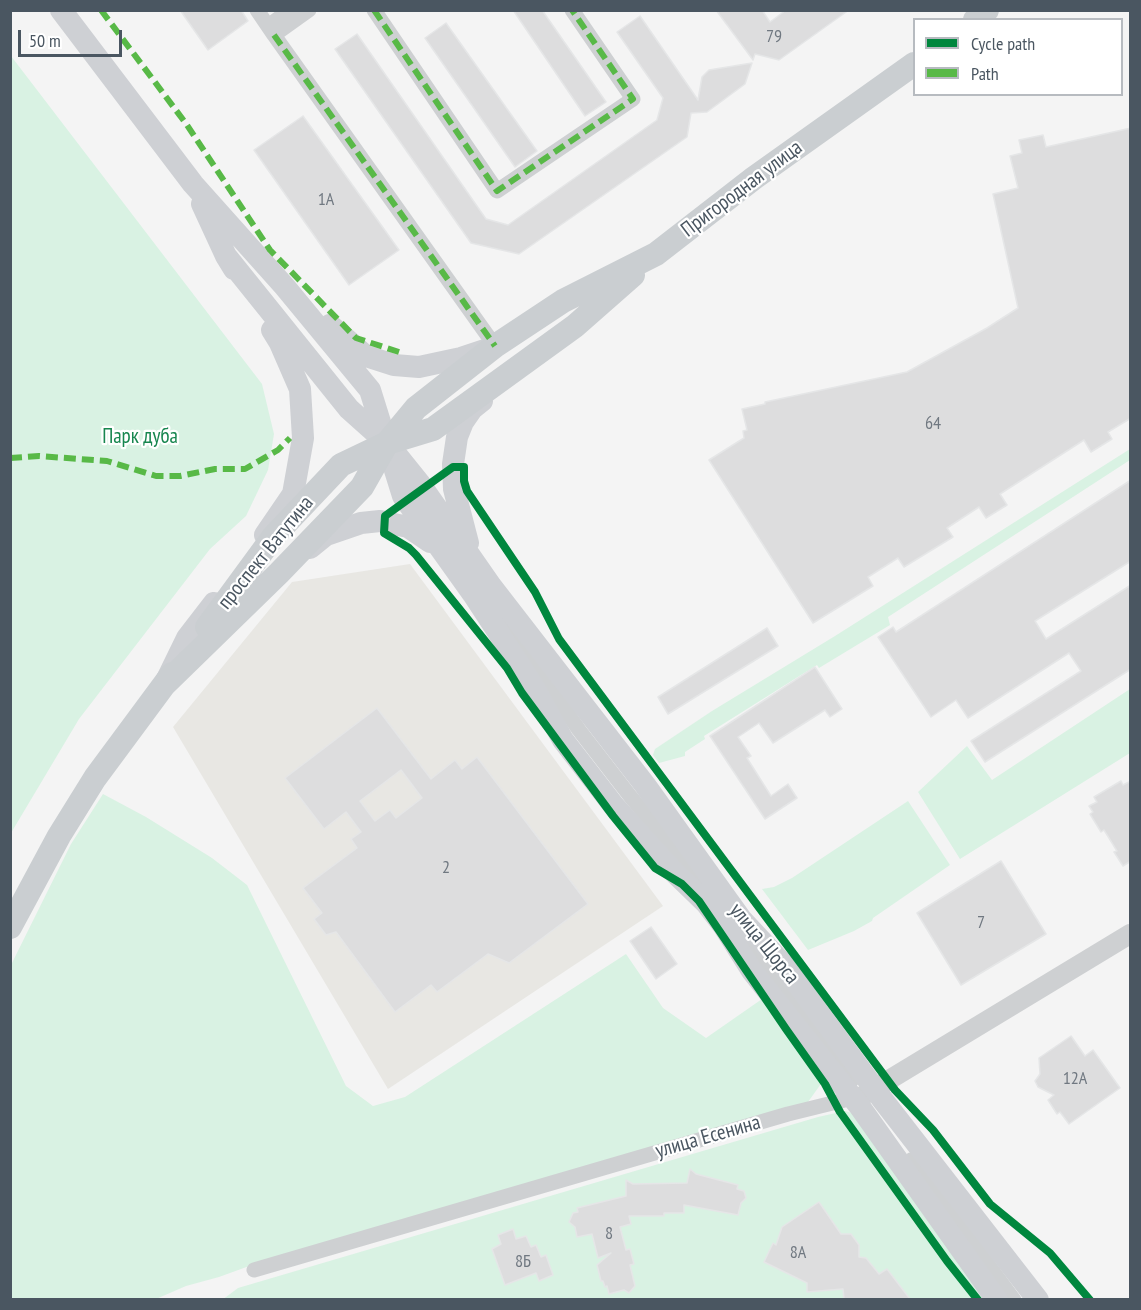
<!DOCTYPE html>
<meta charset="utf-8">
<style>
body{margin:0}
#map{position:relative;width:1141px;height:1310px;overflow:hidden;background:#f4f4f4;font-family:"PT Sans Narrow",sans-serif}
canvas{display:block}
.frame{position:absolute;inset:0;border:12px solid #4a5661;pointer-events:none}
.legend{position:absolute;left:913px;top:18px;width:210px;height:78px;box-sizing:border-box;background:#fff;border:2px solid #b7bbc0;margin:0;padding:8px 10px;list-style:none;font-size:18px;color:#4a5661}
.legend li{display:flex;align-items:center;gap:12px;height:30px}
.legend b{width:30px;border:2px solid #b7bbc0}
.scale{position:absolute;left:18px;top:30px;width:104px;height:27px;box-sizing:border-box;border:3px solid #4a5661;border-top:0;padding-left:8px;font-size:18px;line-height:21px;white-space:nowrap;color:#4a5661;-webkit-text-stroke:4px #fff;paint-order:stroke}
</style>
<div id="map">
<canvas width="1141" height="1310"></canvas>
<div class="frame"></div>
<ul class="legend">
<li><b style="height:8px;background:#00873e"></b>Cycle path</li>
<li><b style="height:8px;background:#58b947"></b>Path</li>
</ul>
<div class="scale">50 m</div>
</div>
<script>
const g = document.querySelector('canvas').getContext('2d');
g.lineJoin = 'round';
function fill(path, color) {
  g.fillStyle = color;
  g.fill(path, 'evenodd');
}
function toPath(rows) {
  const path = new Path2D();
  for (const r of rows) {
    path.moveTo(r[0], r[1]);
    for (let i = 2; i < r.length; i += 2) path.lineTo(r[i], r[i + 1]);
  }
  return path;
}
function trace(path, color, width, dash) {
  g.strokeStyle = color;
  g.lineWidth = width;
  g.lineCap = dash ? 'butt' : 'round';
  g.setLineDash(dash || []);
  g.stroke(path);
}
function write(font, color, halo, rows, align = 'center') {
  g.font = font + ' "PT Sans Narrow",sans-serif';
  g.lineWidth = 4.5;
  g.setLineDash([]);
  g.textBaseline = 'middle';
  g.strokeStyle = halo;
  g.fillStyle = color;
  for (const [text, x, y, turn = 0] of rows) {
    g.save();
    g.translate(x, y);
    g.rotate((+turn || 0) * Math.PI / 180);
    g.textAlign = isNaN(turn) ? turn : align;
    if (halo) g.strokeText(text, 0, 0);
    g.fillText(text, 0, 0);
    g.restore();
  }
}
const commercial = toPath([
 [410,564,663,906,388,1089,173,727,292,582]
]);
const green = toPath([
 [11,56,262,384,274,434,268,470,246,516,210,549,79,719,11,833],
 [1130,449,1130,460,888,617,890,625,819,668,817,665,704,736,705,739,685,752,685,756,659,763,653,755,655,749,712,711,835,636],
 [1130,689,1130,753,960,859,918,792,967,746,992,780],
 [103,794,146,817,212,858,247,885,346,1086,373,1106,405,1097,626,954,663,1008,706,1038,762,999,822,1076,823,1081,808,1102,252,1265,219,1277,186,1286,156,1299,11,1299,10,967,71,844],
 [908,801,950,865,873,918,872,921,854,931,808,950,762,889,774,887,792,878],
 [845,1111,852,1113,994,1300,222,1300,238,1288,818,1117]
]);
const building = toPath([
 [180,10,241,10,248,21,208,50,180,10],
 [513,10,542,10,606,102,585,116,513,10],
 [716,10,762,10,770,22,786,10,849,10,779,60,755,54,753,60,716,10],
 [640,16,698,100,702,77,709,70,752,63,745,84,707,112,691,113,687,137,519,254,471,243,335,49,357,34,486,219,508,225,657,120,663,98,617,32,640,16],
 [446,23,537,151,515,167,425,38,446,23],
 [303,116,399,250,349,285,254,150,303,116],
 [1131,128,1131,418,1108,432,1112,439,1091,452,1084,440,1000,494,1007,505,986,518,979,507,947,528,953,537,904,567,898,558,868,577,873,586,813,623,709,460,744,438,743,431,747,430,742,409,765,404,765,402,907,372,987,328,1018,308,993,194,1018,188,1010,156,1022,153,1019,140,1043,135,1046,147,1131,128],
 [1131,480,1131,561,1035,621,1046,639,1131,585,1131,669,985,762,971,741,1081,671,1069,653,968,718,956,700,931,717,878,637,893,627,896,632,1131,480],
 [767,628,778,646,668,714,658,697,767,628],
 [815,667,842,709,830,717,825,710,773,743,759,723,738,737,751,756,747,758,771,796,788,784,797,798,765,819,710,736,815,667],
 [377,708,431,779,455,760,462,769,477,757,588,904,509,963,488,954,437,992,431,985,395,1012,336,932,326,935,314,919,322,913,303,888,357,848,351,839,361,832,346,812,324,829,285,778,377,708],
 [401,770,422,798,396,818,390,810,375,821,360,801,401,770],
 [1121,781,1123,785,1131,781,1131,861,1123,866,1114,852,1117,851,1104,830,1101,832,1090,814,1093,812,1089,806,1097,802,1094,797,1121,781],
 [1001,861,1046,934,961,985,917,913,1001,861],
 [651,927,677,964,656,979,630,941,651,927],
 [1071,1036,1085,1056,1093,1050,1120,1088,1069,1124,1060,1112,1057,1114,1048,1100,1054,1095,1038,1087,1035,1081,1040,1074,1039,1058,1071,1036],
 [690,1169,696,1174,738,1185,737,1189,744,1191,746,1198,741,1203,738,1215,684,1205,684,1213,664,1213,664,1216,629,1216,631,1224,620,1227,626,1250,630,1249,634,1264,630,1265,635,1286,629,1293,624,1290,609,1294,607,1286,605,1287,603,1281,601,1281,597,1265,611,1253,598,1258,592,1234,577,1237,575,1227,569,1222,573,1213,578,1212,577,1208,626,1196,626,1180,633,1184,687,1183,690,1169],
 [819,1202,841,1234,851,1234,859,1245,859,1257,866,1258,879,1274,887,1269,910,1299,844,1299,843,1289,807,1292,807,1283,764,1262,773,1243,776,1245,782,1227,819,1202],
 [513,1229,516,1239,526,1236,531,1247,536,1245,541,1257,546,1255,553,1275,539,1281,536,1273,505,1285,492,1249,501,1244,498,1235,513,1229]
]);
const minor = toPath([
 [257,10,274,35,309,10],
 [374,10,497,191,633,99,572,10],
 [268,26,290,10],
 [274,35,495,346],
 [502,612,512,633,579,730,630,796,705,886],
 [742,934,852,1080],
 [911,1160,1014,1300],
 [254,1270,788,1114,861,1096]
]);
const tertiary = toPath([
 [864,1095,1130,934]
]);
const secondary = toPath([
 [61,10,193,184,285,287,370,390,403,496,473,594,532,684,563,740,614,806,673,871,706,903,723,925,752,971,860,1107,997,1300],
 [202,204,226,256,234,269],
 [226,256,349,409,387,443,420,484,491,586,645,785,741,919,782,963,882,1099,1038,1300],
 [330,325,366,356,394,365,419,367,461,358,488,349],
 [265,535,293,494,303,438,300,389,280,343,272,330],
 [468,543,454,489,453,464,457,437,463,422,472,409,482,401],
 [310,548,326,535,361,523,380,521,408,527,430,542],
 [167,679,187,638,214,603]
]);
const primary = toPath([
 [975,20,987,10],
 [207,627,273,537,341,465,387,443,433,429,575,326,633,275],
 [163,686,279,573,362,487,387,443,416,408,495,346,563,301,656,254,754,178,914,64],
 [10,927,59,836,95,778,172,674]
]);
const quiet = toPath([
 [101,10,187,125,270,250,356,338,399,352],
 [374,10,497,191,633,99,572,10],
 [274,35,495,346],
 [10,458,39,456,107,461,156,476,180,476,215,469,245,469,278,450,290,438]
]);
const cycleway = toPath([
 [978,1300,947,1261,840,1112,825,1084,786,1029,699,901,682,884,655,868,613,816,522,693,507,668,416,555,409,548,384,533,385,516,453,467,464,467,464,481,467,491,535,592,559,639,895,1090,933,1130,990,1204,1050,1253,1090,1300]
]);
const numberNames = [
 ["79",774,37],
 ["1А",326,200],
 ["64",933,424],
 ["2",446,868],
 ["7",981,923],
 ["12А",1075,1079],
 ["8",609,1234],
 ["8А",798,1253],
 ["8Б",523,1262]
];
const streetNames = [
 ["Пригородная улица",742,189,-37],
 ["проспект Ватутина",266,553,-51],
 ["улица Щорса",764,944,51],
 ["улица Есенина",708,1137,-16]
];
const parkNames = [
 ["Парк дуба",140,437]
];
fill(commercial, '#e8e7e3');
fill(green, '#d9f2e3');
fill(building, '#ddddde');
trace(building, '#e5e6e7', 1.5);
trace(minor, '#ced0d2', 15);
trace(tertiary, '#ced0d2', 20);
trace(secondary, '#ced0d4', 22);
trace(primary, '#caced1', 24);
trace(quiet, '#58b947', 6, [12, 6]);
trace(cycleway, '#00873e', 8);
write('18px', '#707881', null, numberNames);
write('21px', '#4a5661', '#fff', streetNames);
write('21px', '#17864f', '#fff', parkNames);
</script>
